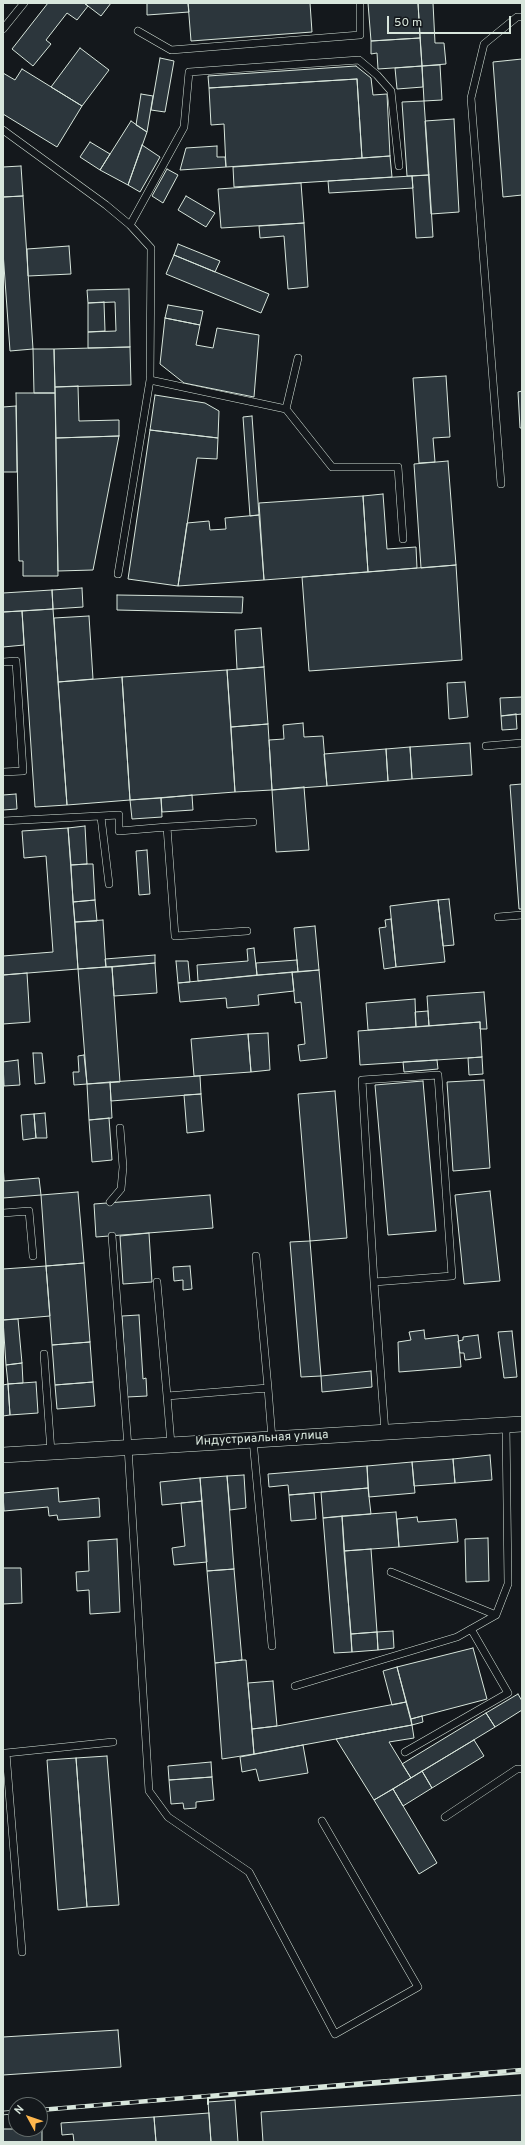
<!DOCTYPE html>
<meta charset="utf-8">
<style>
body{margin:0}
#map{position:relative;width:525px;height:2145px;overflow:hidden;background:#14181c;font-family:Overpass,sans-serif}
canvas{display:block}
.frame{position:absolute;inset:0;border:4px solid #d8e6dc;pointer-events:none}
.north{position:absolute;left:8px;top:2097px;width:40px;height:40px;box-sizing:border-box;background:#14181c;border:1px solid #626a69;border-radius:50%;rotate:310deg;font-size:11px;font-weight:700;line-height:16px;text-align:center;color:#d8e6dc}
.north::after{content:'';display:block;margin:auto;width:14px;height:18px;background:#ffb74d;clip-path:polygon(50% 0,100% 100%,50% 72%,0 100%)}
.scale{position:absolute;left:387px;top:16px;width:124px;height:18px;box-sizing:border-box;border:2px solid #d8e6dc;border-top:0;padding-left:5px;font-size:12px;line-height:14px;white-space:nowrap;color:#d8e6dc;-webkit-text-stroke:3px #14181c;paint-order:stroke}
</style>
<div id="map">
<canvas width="525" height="2145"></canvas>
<div class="frame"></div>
<div class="north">N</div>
<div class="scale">50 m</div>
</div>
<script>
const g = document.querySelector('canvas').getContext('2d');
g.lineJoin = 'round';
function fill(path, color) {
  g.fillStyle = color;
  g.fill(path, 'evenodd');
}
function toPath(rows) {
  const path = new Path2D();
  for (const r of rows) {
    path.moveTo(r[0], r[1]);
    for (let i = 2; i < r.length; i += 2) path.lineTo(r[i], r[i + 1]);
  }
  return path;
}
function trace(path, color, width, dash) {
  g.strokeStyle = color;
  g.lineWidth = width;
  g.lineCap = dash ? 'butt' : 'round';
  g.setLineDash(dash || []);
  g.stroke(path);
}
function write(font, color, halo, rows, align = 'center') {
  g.font = font + ' Overpass,sans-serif';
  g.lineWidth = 3;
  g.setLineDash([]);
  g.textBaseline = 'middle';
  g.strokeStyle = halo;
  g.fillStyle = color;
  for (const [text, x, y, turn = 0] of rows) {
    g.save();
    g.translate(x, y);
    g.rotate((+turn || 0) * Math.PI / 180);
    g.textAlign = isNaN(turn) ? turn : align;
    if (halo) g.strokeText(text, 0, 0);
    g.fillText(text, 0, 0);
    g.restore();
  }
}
const building = toPath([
 [48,3,84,3,88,6,77,20,67,13,46,40,51,44,33,66,12,49,48,3],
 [84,3,111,3,101,16,84,3],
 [147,3,188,3,189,12,147,15,147,3],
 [188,3,310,3,312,32,191,41,188,3],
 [368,3,418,3,420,38,371,41,368,3],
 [418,3,433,3,435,43,444,43,446,64,422,66,418,3],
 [420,38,422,66,378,69,377,53,371,54,371,41,420,38],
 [80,48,109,70,82,106,51,87,80,48],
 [160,58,174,61,165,112,151,110,160,58],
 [522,59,522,195,503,197,493,62,522,59],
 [440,65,442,100,424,101,422,66,440,65],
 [356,66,371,78,373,95,387,94,390,156,362,158,357,79,209,88,208,76,356,66],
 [422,66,423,87,397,89,395,68,422,66],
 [22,69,82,106,57,147,3,114,3,73,15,80,22,69],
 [357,79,362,158,226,167,224,124,211,125,209,88,357,79],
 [141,94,153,96,147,132,136,125,141,94],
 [424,101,429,175,407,176,402,102,424,101],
 [454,119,459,212,431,214,425,121,454,119],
 [131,121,147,132,128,185,100,170,131,121],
 [90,142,110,154,100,170,80,157,90,142],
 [142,145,160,157,140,192,128,185,142,145],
 [217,146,217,157,225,157,226,167,180,170,186,148,217,146],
 [390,156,392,177,234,187,233,167,390,156],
 [21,166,23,196,3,197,3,167,21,166],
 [167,169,178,175,163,203,152,196,167,169],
 [429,175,433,237,416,238,412,176,429,175],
 [412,176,413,188,329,193,328,181,412,176],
 [301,183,304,223,221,228,218,189,301,183],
 [23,196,33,349,10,351,3,252,3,197,23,196],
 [186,196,215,213,206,227,178,210,186,196],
 [304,223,308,287,288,289,284,236,260,238,259,226,304,223],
 [178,244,220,261,215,272,174,255,178,244],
 [69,246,71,274,28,276,27,249,69,246],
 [174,255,269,294,261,313,166,274,174,255],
 [129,289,130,347,88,348,88,332,116,331,115,302,88,303,87,290,129,289],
 [104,302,105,331,88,332,88,303,104,302],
 [168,305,203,311,200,325,165,318,168,305],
 [165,318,200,325,196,345,213,348,217,328,259,335,254,397,184,383,160,364,165,318],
 [130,347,131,385,55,387,54,349,130,347],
 [33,349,54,349,55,393,34,393,33,349],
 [446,376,450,437,433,438,435,462,419,463,413,378,446,376],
 [78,386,79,421,119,420,119,436,56,438,55,387,78,386],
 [522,391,522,428,520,428,518,392,522,391],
 [16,393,55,393,58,576,23,576,23,561,19,561,16,393],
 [155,395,205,403,219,411,218,438,150,430,155,395],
 [16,406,17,472,3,472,3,407,16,406],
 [252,416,259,515,250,516,243,417,252,416],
 [150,430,218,438,217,459,197,458,178,586,128,579,150,430],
 [119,436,93,570,58,571,56,438,119,436],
 [448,461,456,565,421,568,414,464,448,461],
 [383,494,387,549,416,547,417,568,368,572,363,496,383,494],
 [363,496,368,572,264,580,259,503,363,496],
 [259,515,264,580,178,586,187,523,209,521,210,530,226,529,225,518,259,515],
 [456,565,462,660,309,671,302,577,456,565],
 [82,588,83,607,53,609,52,590,82,588],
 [52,590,53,609,3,612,3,593,52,590],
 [117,595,243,597,242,613,117,610,117,595],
 [53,609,67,805,35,807,22,611,53,609],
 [22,611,24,645,3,647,3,612,22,611],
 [89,616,93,679,58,682,54,618,89,616],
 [261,628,264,667,237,669,235,630,261,628],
 [264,667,268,724,231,727,227,670,264,667],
 [227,670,235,792,130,800,122,677,227,670],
 [122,677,130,800,67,805,58,682,122,677],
 [465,682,468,717,449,719,447,683,465,682],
 [522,697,522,714,501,716,500,698,522,697],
 [516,714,517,729,502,730,501,716,516,714],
 [303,723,304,737,323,736,327,786,272,790,269,740,284,739,283,725,303,723],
 [268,724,272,790,235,792,231,727,268,724],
 [470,743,472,775,412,779,410,747,470,743],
 [410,747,412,779,388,781,386,749,410,747],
 [386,749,388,781,327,786,324,754,386,749],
 [522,784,522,909,519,909,510,785,522,784],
 [304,787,309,850,276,852,272,790,304,787],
 [16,794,17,809,3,810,3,795,16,794],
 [192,795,193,810,162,812,161,798,192,795],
 [161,798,162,817,132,819,130,800,161,798],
 [85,826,87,864,71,865,68,828,85,826],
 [68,828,78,969,3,975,3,956,53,952,46,856,24,858,22,831,68,828],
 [147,850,150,894,139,895,136,851,147,850],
 [87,864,93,864,95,900,73,902,71,865,87,864],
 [449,899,454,945,443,946,438,900,449,899],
 [95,900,97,921,75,922,73,902,95,900],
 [438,900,445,962,396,967,390,906,438,900],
 [391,919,396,967,384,969,379,928,386,927,385,920,391,919],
 [103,920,106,967,78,969,75,922,103,920],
 [315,926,319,970,298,972,294,928,315,926],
 [254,948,257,975,198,981,197,965,248,961,247,949,254,948],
 [155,955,155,963,106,967,105,959,155,955],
 [297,960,298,972,257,975,256,963,297,960],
 [176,961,188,961,190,982,178,983,176,961],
 [155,963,157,993,114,996,112,967,155,963],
 [106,967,112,967,120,1082,87,1084,78,969,106,967],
 [319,970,327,1058,300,1061,298,1045,305,1044,301,1002,295,1003,292,972,319,970],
 [292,972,294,991,258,995,259,1005,227,1008,226,998,180,1002,178,983,292,972],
 [27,973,30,1022,3,1024,3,975,27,973],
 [484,992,487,1029,480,1029,480,1022,429,1026,427,996,484,992],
 [415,999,416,1027,368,1030,366,1003,415,999],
 [428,1011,429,1026,416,1027,415,1012,428,1011],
 [480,1022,482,1057,360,1065,358,1031,480,1022],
 [268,1033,270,1070,251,1072,248,1034,268,1033],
 [248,1034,251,1072,194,1076,191,1039,248,1034],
 [33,1053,42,1053,45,1083,35,1084,33,1053],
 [84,1055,87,1084,74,1085,73,1072,79,1072,78,1056,84,1055],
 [482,1057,483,1074,469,1075,468,1058,482,1057],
 [18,1060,20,1085,4,1086,3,1062,18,1060],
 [437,1060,438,1069,404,1072,403,1062,437,1060],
 [200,1076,201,1094,111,1101,110,1082,200,1076],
 [484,1080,490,1168,453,1171,447,1082,484,1080],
 [423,1081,436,1231,388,1235,375,1085,423,1081],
 [110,1082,112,1118,89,1120,87,1084,110,1082],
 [335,1091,347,1238,310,1241,298,1094,335,1091],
 [201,1094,204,1131,187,1133,184,1095,201,1094],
 [45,1113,47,1138,36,1138,34,1114,45,1113],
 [34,1114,36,1138,23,1140,21,1115,34,1114],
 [109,1118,112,1160,92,1162,89,1120,109,1118],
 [3,1162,4,1181,39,1178,41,1195,3,1198,3,1162],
 [490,1191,500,1281,464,1284,455,1195,490,1191],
 [78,1192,84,1263,46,1266,41,1195,78,1192],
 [210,1195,213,1228,96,1237,94,1204,210,1195],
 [149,1233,152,1282,123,1284,120,1236,149,1233],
 [310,1241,321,1376,301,1377,290,1242,310,1241],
 [84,1263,90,1342,52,1345,46,1266,84,1263],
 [46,1266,50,1316,3,1320,3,1269,46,1266],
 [190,1266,192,1289,183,1290,183,1280,174,1281,173,1267,190,1266],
 [139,1315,143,1379,146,1378,147,1396,127,1397,122,1316,139,1315],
 [18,1319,22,1363,6,1365,3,1320,18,1319],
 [424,1330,425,1339,458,1335,461,1367,399,1372,398,1342,411,1340,409,1332,424,1330],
 [512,1331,517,1377,504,1378,498,1332,512,1331],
 [478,1335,481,1358,465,1360,464,1353,460,1353,458,1341,463,1340,463,1337,478,1335],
 [90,1342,93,1382,55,1385,52,1345,90,1342],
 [22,1363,23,1383,8,1384,6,1365,22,1363],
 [371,1371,372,1387,322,1392,321,1376,371,1371],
 [36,1382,38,1413,10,1415,8,1384,36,1382],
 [93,1382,95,1406,57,1409,55,1385,93,1382],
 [8,1384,10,1415,3,1416,3,1385,8,1384],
 [490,1455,492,1480,455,1483,453,1459,490,1455],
 [453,1459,455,1483,414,1486,412,1462,453,1459],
 [412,1462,415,1493,369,1497,367,1466,412,1462],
 [367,1466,368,1488,289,1495,288,1485,269,1487,268,1474,367,1466],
 [244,1475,246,1508,230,1510,227,1476,244,1475],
 [227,1476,234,1569,207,1571,200,1478,227,1476],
 [200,1478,202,1501,162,1505,160,1482,200,1478],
 [58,1488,59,1502,99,1498,100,1517,58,1520,57,1515,49,1516,48,1507,4,1511,3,1493,58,1488],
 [368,1488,371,1514,323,1518,321,1492,368,1488],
 [314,1493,316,1519,291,1521,289,1495,314,1493],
 [202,1501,207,1562,174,1565,172,1548,185,1546,181,1503,202,1501],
 [396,1512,399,1547,344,1551,342,1516,396,1512],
 [342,1516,352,1652,334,1653,323,1518,342,1516],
 [417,1517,418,1522,456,1519,458,1542,399,1547,397,1519,417,1517],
 [488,1538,489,1581,466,1582,465,1539,488,1538],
 [117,1539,120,1612,90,1614,89,1590,77,1591,76,1572,89,1571,88,1541,117,1539],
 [371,1549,377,1632,351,1634,344,1551,371,1549],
 [3,1568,21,1568,22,1603,3,1604,3,1568],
 [234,1569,242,1660,215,1663,207,1571,234,1569],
 [393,1631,394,1648,378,1650,377,1632,393,1631],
 [377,1632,378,1650,352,1652,351,1634,377,1632],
 [473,1648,487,1699,411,1719,397,1667,473,1648],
 [242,1660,246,1660,254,1754,222,1759,215,1663,242,1660],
 [397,1667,406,1702,392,1705,383,1671,397,1667],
 [273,1681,277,1726,252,1729,248,1683,273,1681],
 [518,1694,522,1701,522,1710,495,1727,486,1713,518,1694],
 [406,1702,412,1725,254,1754,252,1729,277,1726,406,1702],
 [486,1713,495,1727,411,1778,402,1764,486,1713],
 [422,1716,423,1722,412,1725,411,1719,422,1716],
 [412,1725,414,1738,389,1742,411,1778,374,1800,336,1739,412,1725],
 [474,1740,484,1756,432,1788,422,1771,474,1740],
 [303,1745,308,1773,259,1781,256,1769,242,1772,240,1757,303,1745],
 [107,1756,119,1905,87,1907,76,1758,107,1756],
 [76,1758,87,1907,58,1910,47,1760,76,1758],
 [211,1762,212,1777,169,1780,168,1766,211,1762],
 [422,1771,432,1788,403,1806,393,1789,422,1771],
 [212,1777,214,1800,196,1802,196,1808,184,1809,183,1803,171,1804,169,1780,212,1777],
 [393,1789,437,1863,419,1874,374,1800,393,1789],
 [118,2030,121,2067,3,2075,3,2037,118,2030],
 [522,2095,522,2142,263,2142,261,2112,522,2095],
 [235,2100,238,2142,211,2142,208,2102,235,2100],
 [209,2113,211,2142,156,2142,154,2117,209,2113],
 [154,2117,156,2142,74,2142,73,2134,62,2135,61,2123,154,2117],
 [40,2127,42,2127,42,2142,3,2142,3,2129,40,2129,40,2127]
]);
const service = toPath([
 [3,29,24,3],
 [138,31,171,50,360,35,360,3],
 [3,130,106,205,130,225,151,248,150,380,118,574],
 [130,225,184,127,189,72,359,60,377,75,391,91,399,166],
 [150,380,286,409,332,467,398,467,403,539],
 [286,409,298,358],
 [501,484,471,98,484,44,517,17,522,17],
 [3,662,16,661,23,771,3,772],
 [486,746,522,743],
 [101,817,109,884],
 [3,821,119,815,119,831,167,827,175,936,247,931],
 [167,827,253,822],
 [498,917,522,915],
 [110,1202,121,1189,123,1167,120,1128],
 [3,1213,29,1211,33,1256],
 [112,1236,128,1447,149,1791,168,1817,249,1872,335,2034,418,1987,322,1821],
 [256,1256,268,1388],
 [157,1282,167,1396],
 [374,1282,452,1276,438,1075,362,1080,374,1282,385,1432],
 [44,1354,51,1452],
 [253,1440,272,1646],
 [171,1444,167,1396,268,1388,272,1439],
 [391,1572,496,1615],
 [295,1686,457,1637,496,1615,508,1584,506,1425],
 [405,1752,508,1693,471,1629],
 [3,1753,6,1753,22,1952],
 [6,1753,113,1742],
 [445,1817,517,1769,522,1769]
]);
const minor = toPath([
 [3,1455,522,1424]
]);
const rail = toPath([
 [40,2110,522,2070],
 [3,2113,16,2112]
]);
const wall = toPath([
 [208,2104,208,2098,522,2073]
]);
const streetNames = [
 ["Индустриальная улица",262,1439,-3]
];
fill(building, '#2c363c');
trace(building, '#d8e6dc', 1);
trace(service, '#d8e6dc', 8);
trace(minor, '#d8e6dc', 16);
trace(service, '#14181c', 7);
trace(minor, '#14181c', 15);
trace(rail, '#d8e6dc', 4.5);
trace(rail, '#14181c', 3, [9]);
trace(wall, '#d8e6dc', 2);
write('12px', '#d8e6dc', '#14181c', streetNames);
</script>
